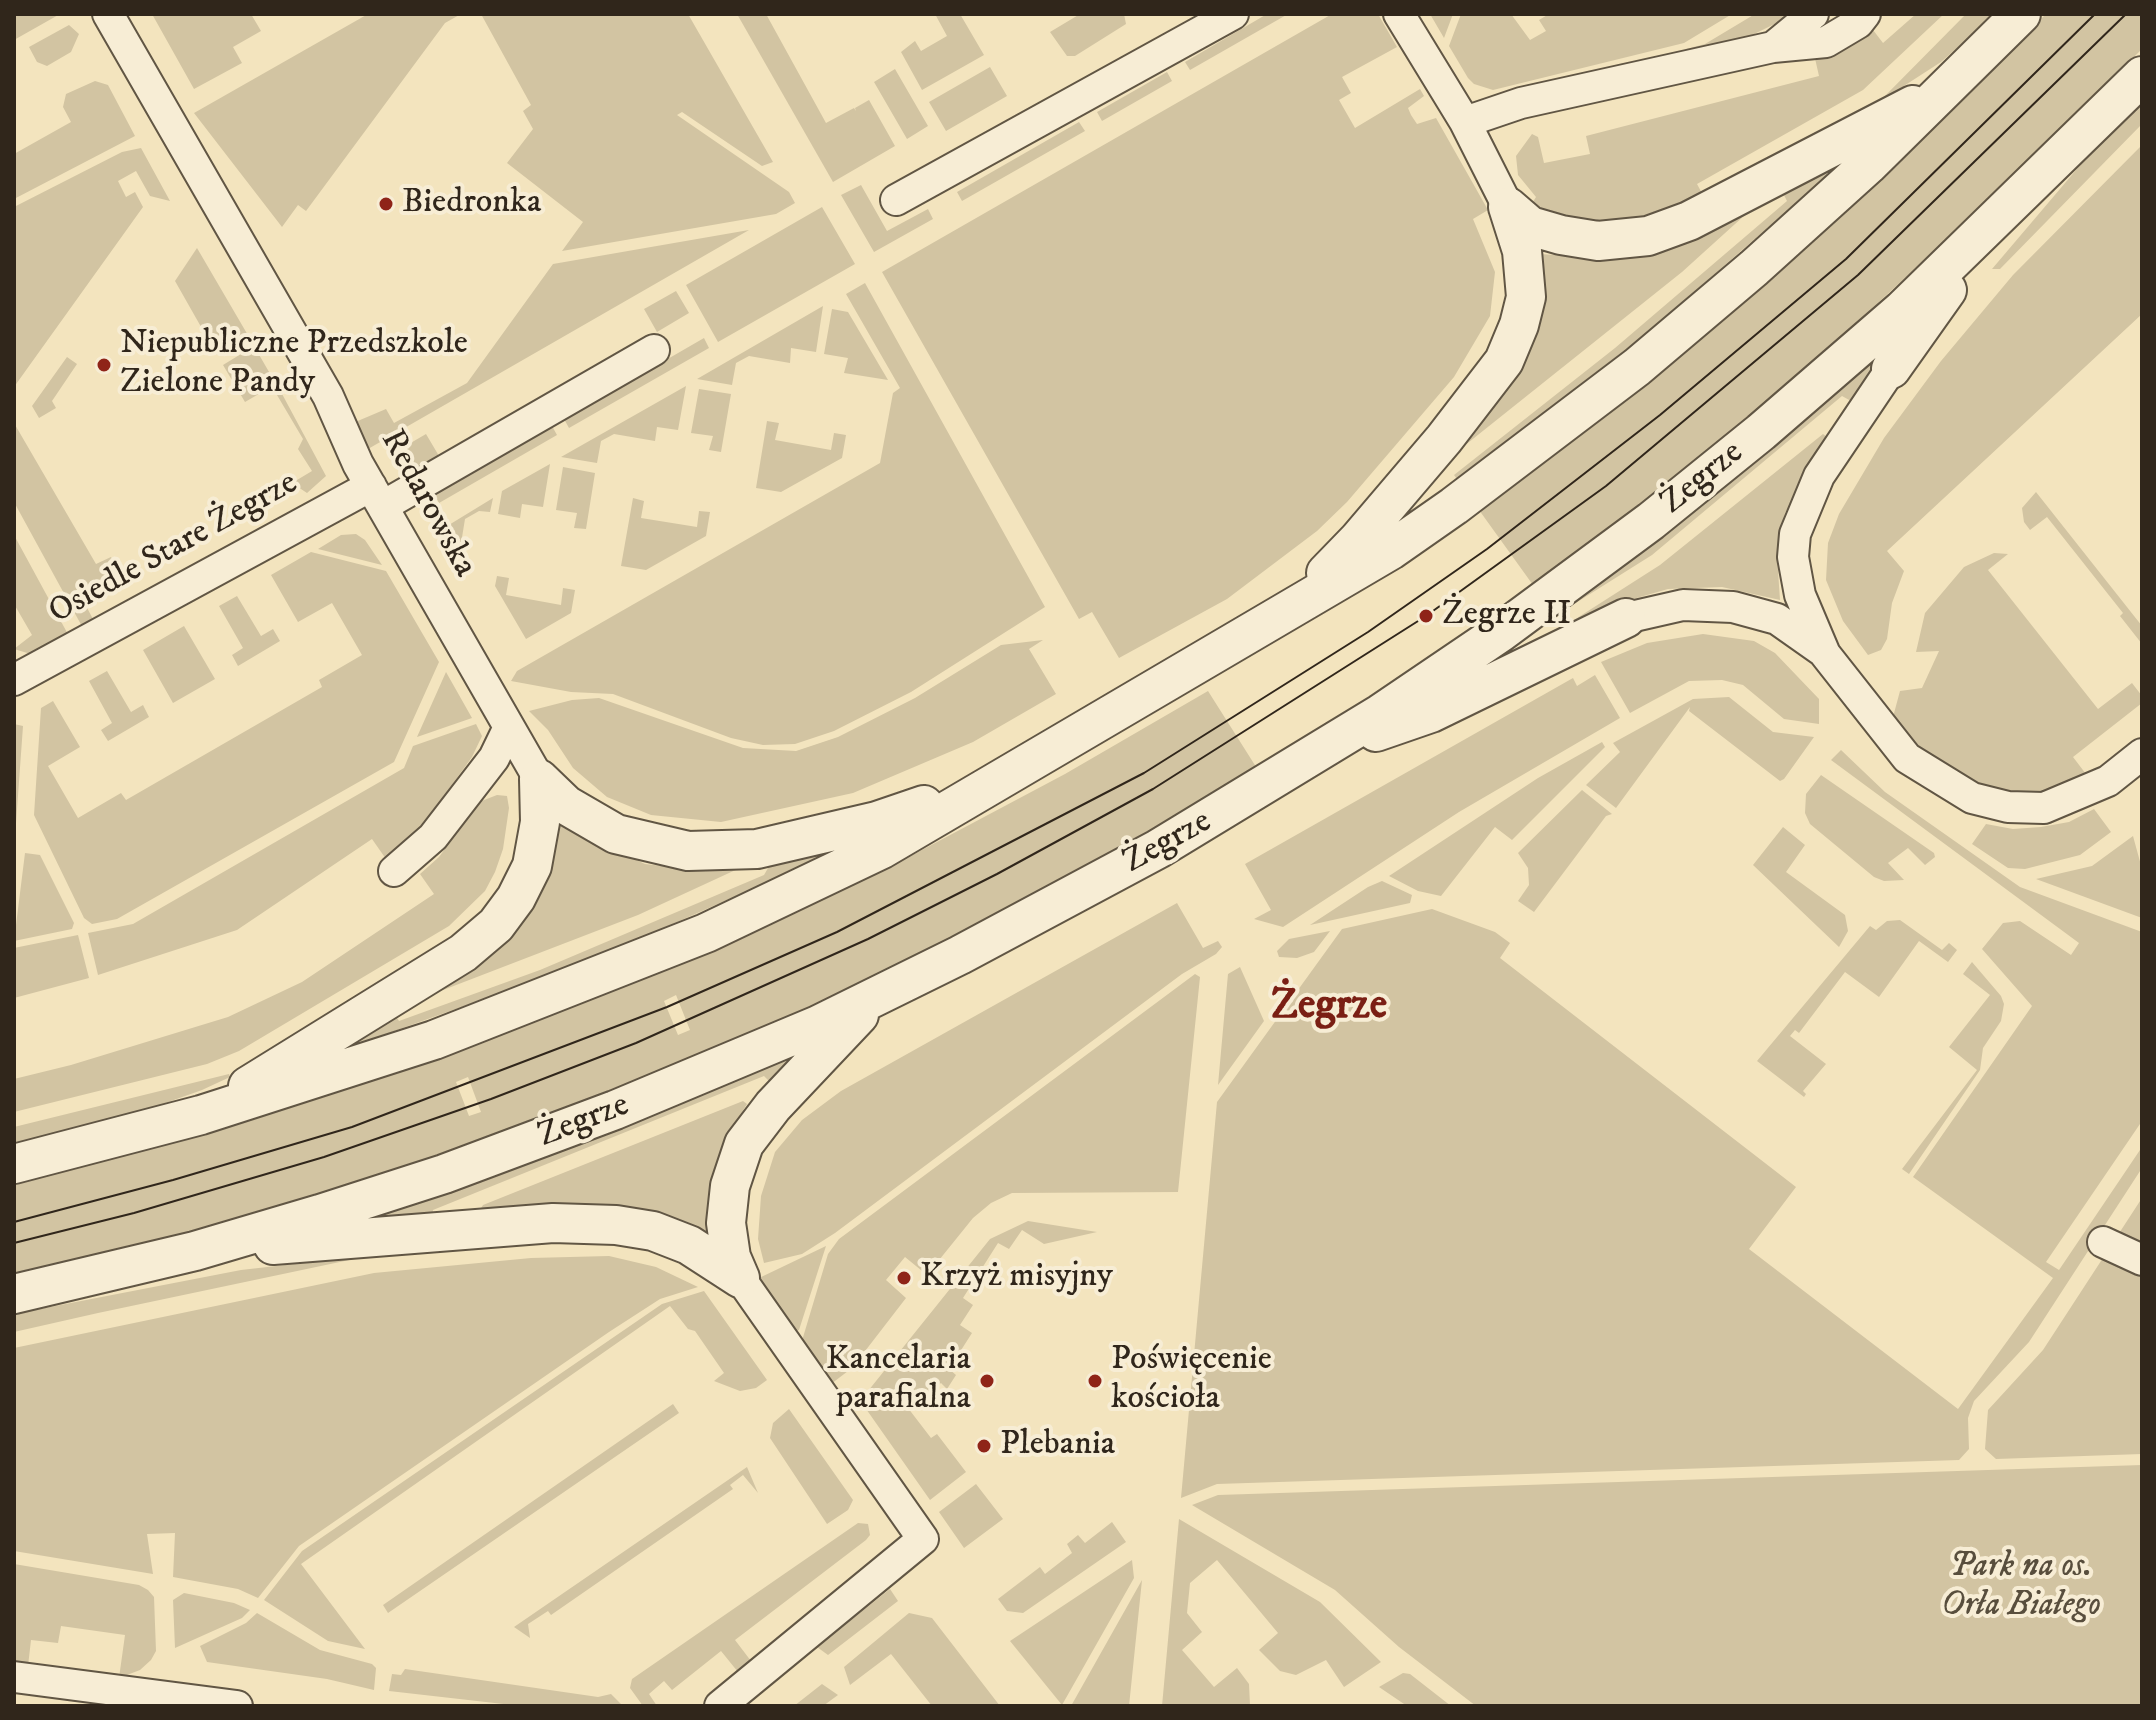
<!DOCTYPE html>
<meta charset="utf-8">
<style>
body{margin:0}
#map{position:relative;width:2156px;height:1720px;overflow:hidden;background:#f3e4be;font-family:"IM FELL DW Pica",serif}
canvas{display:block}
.frame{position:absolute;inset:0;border:16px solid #30261b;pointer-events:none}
</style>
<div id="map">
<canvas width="2156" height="1720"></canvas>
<div class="frame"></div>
</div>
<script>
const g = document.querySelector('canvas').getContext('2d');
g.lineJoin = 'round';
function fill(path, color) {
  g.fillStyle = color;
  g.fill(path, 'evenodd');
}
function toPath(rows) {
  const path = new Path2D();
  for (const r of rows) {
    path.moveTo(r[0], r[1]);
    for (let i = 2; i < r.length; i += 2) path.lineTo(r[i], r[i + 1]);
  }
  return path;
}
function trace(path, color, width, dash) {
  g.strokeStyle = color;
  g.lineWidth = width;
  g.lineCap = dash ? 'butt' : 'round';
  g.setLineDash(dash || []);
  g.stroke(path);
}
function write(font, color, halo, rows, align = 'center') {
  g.font = font + ' "IM FELL DW Pica",serif';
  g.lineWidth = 8;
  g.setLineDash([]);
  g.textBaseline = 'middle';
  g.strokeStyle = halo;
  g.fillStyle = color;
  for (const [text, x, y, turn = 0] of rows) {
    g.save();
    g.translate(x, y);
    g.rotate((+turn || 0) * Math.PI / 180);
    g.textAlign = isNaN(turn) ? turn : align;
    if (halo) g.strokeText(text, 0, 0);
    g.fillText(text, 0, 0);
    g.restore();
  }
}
const green = toPath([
 [14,14,60,14,14,40],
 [152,14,251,14,261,31,233,47,242,63,194,89],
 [368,14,461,14,445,23,306,211,298,205,282,227,194,113],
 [481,14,688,14,773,162,762,166,682,112,677,115,789,192,795,203,776,214,562,251,583,222,507,163,533,129,523,111,531,105],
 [737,14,766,14,826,123,854,108,856,111,855,108,869,100,895,146,833,182],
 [935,14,960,14,984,55,922,90,901,52,915,41,921,51,947,36],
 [1080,14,1124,14,1126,24,1075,56,1067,56,1050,32],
 [1267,14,1288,14,1190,70,1185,62],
 [1332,14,1378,14,1397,47,1342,77,1351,93,1339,100,1355,128,1420,89,1424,96,1408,108,1411,115,1417,124,1436,118,1488,210,1473,219,1495,272,1490,316,1454,377,1347,502,1317,531,1227,599,1119,658,1092,612,1079,619,882,272],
 [1430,14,1453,14,1444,38],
 [1461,14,1511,14,1530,40,1546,31,1539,20,1549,14,1732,14,1684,43,1493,90,1474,84,1468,78,1449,46],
 [1755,14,1795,14,1748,37,1687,54,1686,49,1705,44],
 [1916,14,1944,14,1863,90,1697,184,1704,197,1675,212,1619,224,1561,221,1531,205,1536,197,1518,175,1516,156,1532,134,1538,137,1544,163,1590,154,1586,136,1819,76,1814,54,1870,26,1883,43],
 [1966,14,1995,14,1941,62,1879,102],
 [2046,14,2142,14,2142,49,1992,198,1808,367,1641,505,1533,585,1479,510,1681,355,1925,134],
 [69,25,79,34,71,52,47,66,37,62,29,47],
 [990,67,1007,96,946,131,929,102],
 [895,69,928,126,907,139,874,82],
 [1167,72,1172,81,1102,121,1097,112],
 [95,81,108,85,135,136,14,199,14,154,71,122,63,107,66,94],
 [2142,103,2142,124,2000,269,1992,269,2088,156],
 [1079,122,1085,131,962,201,957,192],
 [2142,145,2142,314,1887,551,1904,571,1892,603,1887,639,1881,650,1868,655,1843,621,1826,580,1828,543,1839,514,1884,438,1941,361,2013,275],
 [141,148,170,201,150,196,136,171,118,181,126,197,135,192,143,207,14,387,14,207,122,152],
 [1827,169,1828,175,1647,333,1457,479,1454,475,1615,348,1787,201,1782,191],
 [861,185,887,231,928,209,933,219,874,252,841,195],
 [1756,205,1682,272,1444,462,1540,254,1600,258],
 [822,207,855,264,718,342,686,285],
 [749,230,368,449,353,423,386,409,394,423,467,383,553,264],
 [197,248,249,337,217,355,175,281],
 [865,283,1045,607,911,692,834,731,795,744,763,745,731,738,613,694,571,692,511,681,517,671,880,463,893,393,900,388,846,294],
 [676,291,689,313,657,332,644,309],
 [823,306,816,352,791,348,790,363,749,356,736,363,732,385,697,379],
 [832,309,848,312,888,380,844,373,848,358,824,354],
 [704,338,709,348,569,428,564,419],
 [254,346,276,384,245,402,223,365],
 [1890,347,1851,401,1842,396,1652,555,1555,616,1725,485],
 [67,357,77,364,52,401,56,408,39,418,32,406],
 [686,386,678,430,657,427,655,441,614,434,601,441,597,463,561,457],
 [699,389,731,394,721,452,709,450,713,436,691,433],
 [281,392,326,476,307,493,292,483,312,471,298,449,303,439,277,395],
 [767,421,779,423,775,440,831,450,834,433,846,435,842,458,781,492,756,488],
 [14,423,96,564,111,557,124,579,84,602,95,623,84,630,14,502],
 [552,426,557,435,439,503,434,493],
 [426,434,439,456,405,472,398,454,402,448],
 [1823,434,1827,437,1785,513,1780,534,1777,556,1780,600,1722,587,1668,589,1598,609,1563,627,1660,565],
 [550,464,543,507,522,504,520,518,498,514,502,491],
 [563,467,595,473,586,529,574,528,577,513,556,510],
 [2036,492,2142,626,2142,644,2120,616,2123,613,2047,517,2030,530,2024,522,2022,508],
 [493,498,490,512,479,511,465,519,457,568,439,531],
 [633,498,644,501,641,518,697,527,699,511,710,512,706,536,646,570,621,566],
 [356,534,365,540,382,565,318,549,341,535],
 [14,535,70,638,34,655,14,649,32,635,14,604],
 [311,552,386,571,439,662,394,762,117,919,92,924,84,918,34,815,41,708,53,701,80,747,48,766,78,818,121,793,126,800,322,687,319,680,362,655,332,603,298,622,271,575],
 [1994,553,2008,554,1988,570,2098,709,2132,683,2142,696,2142,703,2073,757,2089,778,2039,797,1997,795,1925,756,1893,717,1900,691,1922,688,1939,651,1916,652,1925,613,1964,567],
 [497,576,509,578,506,595,561,605,563,588,575,590,571,613,526,639,495,586],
 [237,596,261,636,273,629,280,641,238,666,232,655,243,648,219,606],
 [184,626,215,679,173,703,143,650],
 [1703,634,1754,641,1775,653,1819,699,1819,724,1784,719,1743,685,1722,680,1689,681,1630,713,1601,662,1647,643],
 [1043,640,1029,649,1056,694,973,742,853,793,721,822,651,815,607,797,573,768,548,730,529,711,572,700,599,698,743,748,796,751,838,737,915,698,1001,645],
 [107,671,131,712,143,705,149,717,108,741,101,730,112,723,89,681],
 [446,672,472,718,417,737],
 [1595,675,1620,718,1459,812,1283,927,1254,919,1271,910,1245,864,1573,678,1577,686],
 [1208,691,1258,770,1107,856,878,976,786,1019,483,1141,280,1208,14,1276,14,1183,166,1144,352,1087,555,1014,660,972,905,859,1065,774],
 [676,995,690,1030,678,1035,664,1001],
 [468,1077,481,1112,469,1116,456,1082],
 [1729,697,1773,732,1814,737,1784,779,1780,781,1689,711,1690,707,1616,808,1586,785,1620,752,1613,743,1693,699],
 [14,724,23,726,14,851],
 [476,724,482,736,472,757,418,832,386,859,372,839,237,930,98,975,88,933,133,924,404,768,413,746],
 [1602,742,1605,747,1512,840,1495,827,1441,896,1418,891,1389,876,1538,778],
 [1841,750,1885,792,2020,887,2142,932,2142,1121,2046,1262,2059,1270,2142,1147,2142,1168,2029,1342,1974,1401,1968,1418,1969,1449,1959,1460,1217,1484,1181,1498,1217,1102,1342,929,1432,909,1495,932,1510,943,1500,958,1796,1187,1749,1249,1958,1409,2053,1278,1913,1177,2032,1006,1982,949,2003,923,2020,921,2071,955,2079,943,1831,760],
 [1821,775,1934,853,1935,857,1925,865,1908,848,1888,863,1904,880,1884,881,1874,877,1810,824,1805,813,1806,794],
 [1582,790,1612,814,1606,816,1534,912,1518,901,1529,885,1528,868,1518,853],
 [497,795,507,796,509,808,503,849,495,872,485,891,449,926,239,1051,207,1064,14,1112,14,1079,71,1065,228,1017,302,982,434,894,420,874,439,857,479,802],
 [2094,809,2111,832,2080,855,2025,869,2008,868,1972,844,1986,824,2013,829,2041,827,2069,822],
 [558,823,645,864,707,871,742,867,638,915,425,997],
 [1783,827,1805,845,1786,872,1845,915,1848,931,1839,947,1753,865],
 [2133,836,2142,869,2142,918,2036,879,2092,866],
 [823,852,826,856,587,962,330,1054,395,1015,399,1021,540,970,764,875,771,863],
 [25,853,40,855,74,923,72,929,14,941],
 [1382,881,1412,895,1410,903,1310,925,1368,887],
 [1177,903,1203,948,1218,941,1222,947,1216,954,1182,974,835,1233,802,1254,764,1263,758,1239,761,1196,775,1152,802,1120,841,1091],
 [1900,920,1942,950,1949,943,1957,950,1948,962,1919,941,1879,997,1845,972,1799,1033,1795,1030,1790,1036,1826,1064,1803,1091,1806,1094,1804,1097,1757,1061,1870,926,1876,930,1887,921],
 [1330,931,1314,952,1297,958,1279,957,1277,951,1289,939],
 [78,935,89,978,14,998,14,948],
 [1972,962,2001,996,2004,1004,2001,1021,1983,1048,1980,1070,1909,1174,1902,1169,1977,1070,1949,1047,1990,995,1963,974],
 [1240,967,1264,1021,1218,1085,1228,974],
 [1195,974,1200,977,1178,1192,1012,1193,991,1203,973,1218,927,1275,905,1257,886,1280,906,1298,852,1368,831,1384,801,1344,828,1254,839,1239],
 [804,1052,769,1081,764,1076,433,1210,432,1217,367,1219,586,1141],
 [229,1074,230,1077,202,1090,154,1107,14,1145,14,1127],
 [743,1101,747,1104,729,1133,707,1235,478,1213,483,1205],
 [2142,1198,2142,1454,1996,1459,1985,1449,1988,1410,2043,1350],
 [1028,1221,1097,1232,1044,1244,1022,1230,1009,1249,998,1243,963,1298,973,1305,960,1325,972,1333,949,1369,956,1375,947,1389,941,1383,908,1408,931,1438,937,1434,966,1472,930,1500,864,1406,864,1396,990,1239],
 [826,1246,799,1330,793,1332,757,1279],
 [373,1255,98,1313,14,1332,14,1314,241,1270],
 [609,1256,656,1267,698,1287,660,1299,609,1332,299,1546,258,1598,238,1589,173,1577,175,1533,147,1534,153,1574,14,1551,14,1348,374,1273,531,1258],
 [704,1291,767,1380,756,1388,740,1391,714,1381,724,1373,695,1331,688,1329,670,1306,301,1564,365,1649,328,1641,264,1600,302,1551,662,1304],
 [673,1404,679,1413,388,1613,383,1605],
 [789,1409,853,1500,848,1510,827,1524,770,1438,773,1423],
 [2142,1465,2142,1706,1476,1706,1399,1647,1335,1590,1192,1505,1218,1495],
 [747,1467,758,1493,743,1475,730,1485,733,1489,551,1615,548,1611,528,1624,530,1638,514,1627],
 [976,1484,1003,1519,964,1548,939,1512],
 [1179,1519,1320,1602,1381,1662,1344,1687,1326,1660,1296,1675,1280,1671,1259,1650,1278,1633,1217,1560,1190,1583,1187,1613,1202,1632,1182,1650,1214,1687,1237,1668,1249,1684,1250,1705,1162,1706],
 [1112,1522,1126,1542,1023,1613,1007,1611,998,1599,1040,1567,1045,1574,1072,1553,1067,1544,1078,1535,1085,1543],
 [858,1523,868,1524,870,1535,866,1540,735,1640,751,1661,738,1672,721,1651,672,1690,664,1681,649,1694,657,1706,643,1706,630,1688,632,1679],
 [1132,1560,1134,1578,1062,1705,1010,1641],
 [14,1564,139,1585,148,1590,154,1597,156,1651,151,1660,140,1670,119,1678,125,1635,61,1626,58,1643,31,1640,28,1666,14,1664],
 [1142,1580,1129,1706,1071,1706],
 [890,1589,898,1601,828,1655,817,1647],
 [184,1593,234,1603,250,1610,242,1618,175,1648,173,1600],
 [257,1613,320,1650,372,1664,376,1668,374,1690,327,1679,207,1662,200,1646,246,1623],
 [909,1613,932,1618,1000,1706,932,1706,891,1654,850,1685,844,1667],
 [405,1669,598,1697,611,1694,623,1706,521,1706,389,1691,392,1674,401,1675],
 [1403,1673,1410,1674,1451,1706,1407,1706,1379,1687],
 [822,1684,838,1695,823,1706,794,1706]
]);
const minor = toPath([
 [108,14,328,396,358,464,539,779],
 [1399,14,1465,122,1508,207],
 [1773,47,1826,42,1858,23,1865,14],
 [1465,122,1521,103,1773,47,1813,14],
 [896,200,1233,14],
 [1891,369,1819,476,1795,534,1793,557,1800,595,1825,654,1907,758,1972,798,2008,807,2044,808,2108,781,2142,754],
 [383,506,654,350],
 [1626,618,1683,605,1733,607,1777,619,1821,650],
 [14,680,371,486],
 [394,871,433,837,494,758,509,727],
 [2103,1242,2142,1260],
 [14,1677,237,1706],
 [720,1706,923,1539,740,1278]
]);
const tertiary = toPath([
 [1508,207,1530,226,1561,235,1598,241,1648,236,1689,221,1913,105],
 [1891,369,1947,290],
 [1326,573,1358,540,1444,439,1504,361,1519,325,1526,297,1522,251,1508,207],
 [1376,732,1431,713,1626,618],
 [539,779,566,805,616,834,688,851,757,849,877,821,924,805],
 [248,1086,463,953,496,925,516,898,532,866,540,822,539,779],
 [14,1164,201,1115,434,1040,706,933,882,849,1391,550,1454,506,1637,367,1754,268,1868,165,2021,14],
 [273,1245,553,1223,616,1225,653,1231,689,1245,740,1278],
 [740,1278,731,1257,726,1223,730,1186,744,1144,773,1106,859,1015],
 [14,1294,195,1251,320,1214,444,1174,615,1110,818,1025,960,955,1158,849,1380,714,1501,632,1651,521,1761,432,1902,310,2142,76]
]);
const tram = toPath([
 [14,1222,173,1180,352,1127,667,1007,837,932,1144,773,1368,632,1487,549,1660,415,1846,259,2095,14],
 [14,1243,134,1213,324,1157,491,1099,636,1043,868,939,997,874,1153,789,1426,616,1606,486,1858,275,2126,14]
]);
const markers = [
 [386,204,8,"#8f2418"],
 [104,365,8,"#8f2418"],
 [1426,616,8,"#8f2418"],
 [904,1278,8,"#8f2418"],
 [987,1381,8,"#8f2418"],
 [1095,1381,8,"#8f2418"],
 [984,1446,8,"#8f2418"]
];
const poiNames = [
 ["Biedronka",402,204],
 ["Niepubliczne Przedszkole",120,345],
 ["Zielone Pandy",120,384],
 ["Żegrze II",1442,616],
 ["Krzyż misyjny",920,1278],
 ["Kancelaria",971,1361,"right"],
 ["parafialna",971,1400,"right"],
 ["Poświęcenie",1111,1361],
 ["kościoła",1111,1400],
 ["Plebania",1000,1446]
];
const streetNames = [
 ["Żegrze",1703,479,-39],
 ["Redarowska",427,504,61],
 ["Osiedle Stare Żegrze",174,549,-29],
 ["Żegrze",1168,843,-29],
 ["Żegrze",584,1122,-21]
];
const parkNames = [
 ["Park na os.",2021,1568],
 ["Orła Białego",2021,1607]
];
const districtNames = [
 ["Żegrze",1329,1008]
];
fill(green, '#d2c4a2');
trace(minor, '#615644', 34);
trace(tertiary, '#615644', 42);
trace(minor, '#f7edd5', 30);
trace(tertiary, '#f7edd5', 38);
trace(tram, '#30261b', 2);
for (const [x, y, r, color] of markers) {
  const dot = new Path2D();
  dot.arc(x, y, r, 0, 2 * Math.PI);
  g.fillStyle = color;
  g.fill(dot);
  trace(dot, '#f7edd5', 3);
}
write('34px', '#30261b', '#f7edd5', poiNames, 'left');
write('34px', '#30261b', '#f7edd5', streetNames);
write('italic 34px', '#584e3d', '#f7edd5', parkNames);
write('bold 42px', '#7a1f14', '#f7edd5', districtNames);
</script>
